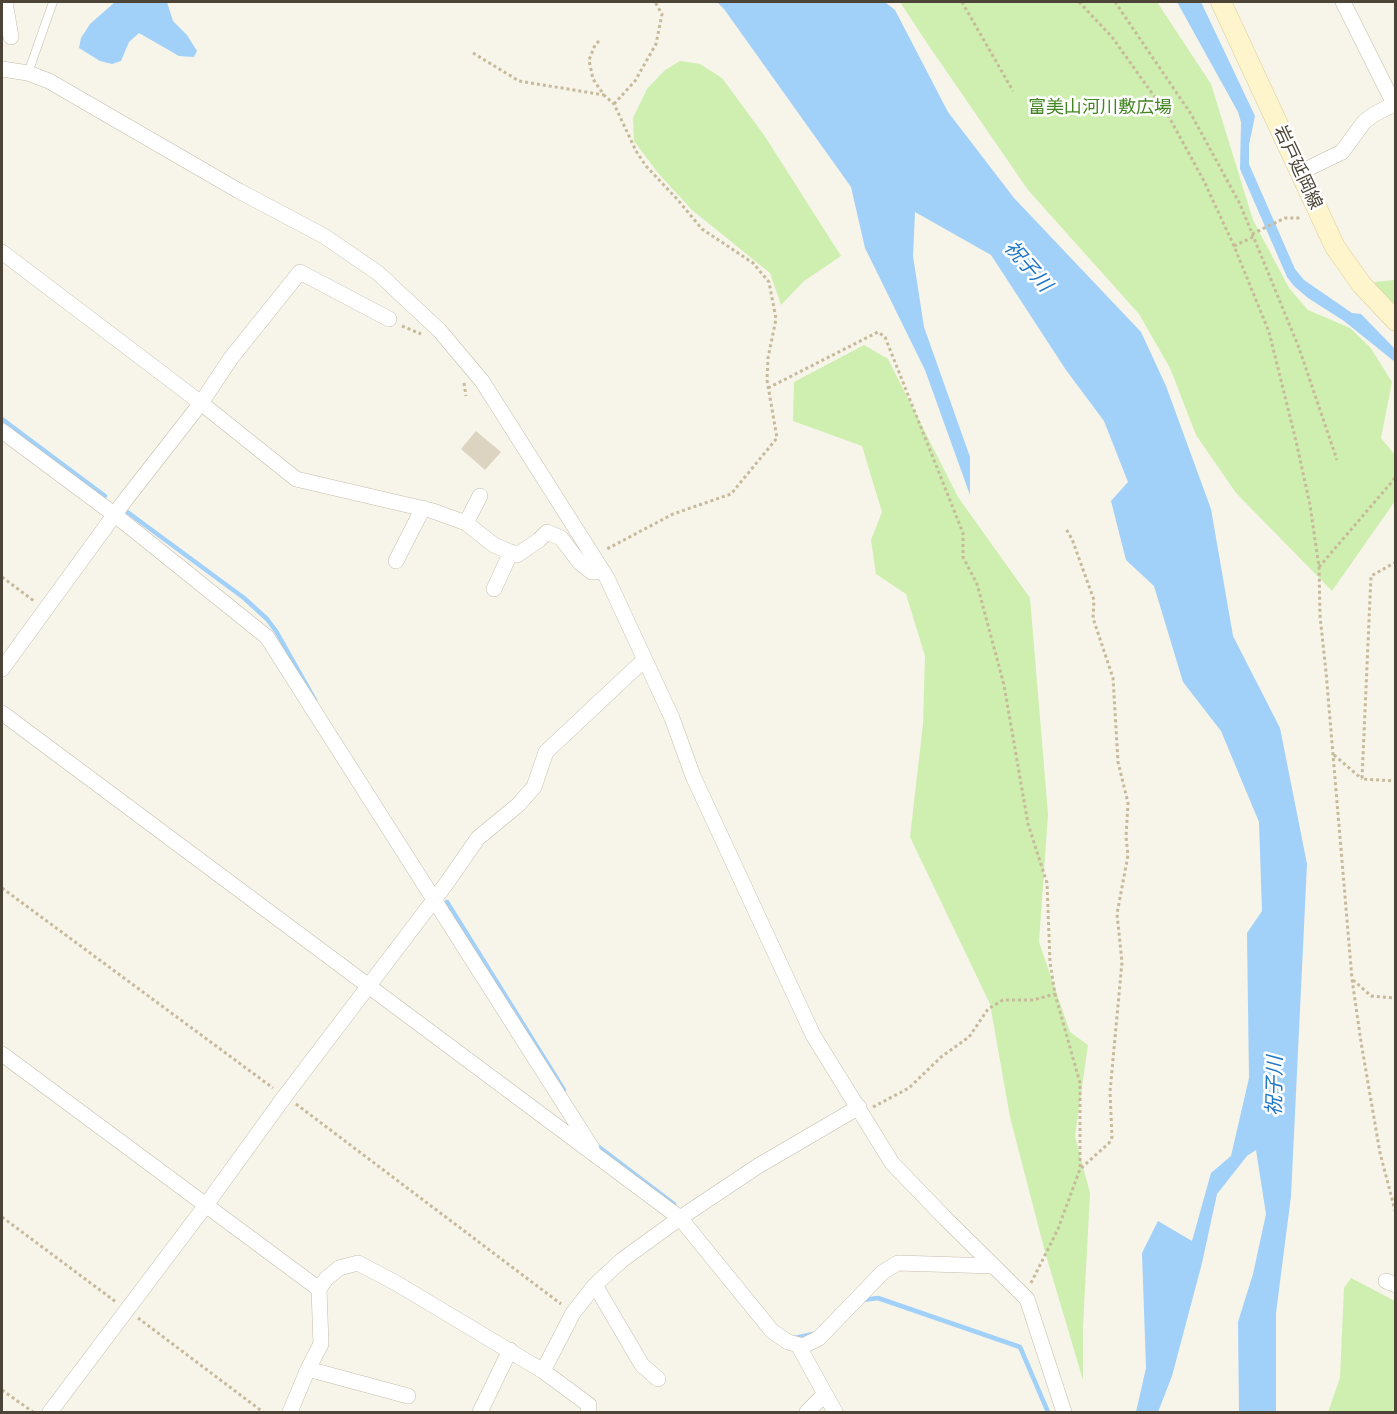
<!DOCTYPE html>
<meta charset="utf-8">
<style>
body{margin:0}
#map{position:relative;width:1397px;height:1414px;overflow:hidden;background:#f7f4ea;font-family:"Roboto Condensed",sans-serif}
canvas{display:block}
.frame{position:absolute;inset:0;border:3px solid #4c4537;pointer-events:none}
</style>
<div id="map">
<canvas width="1397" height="1414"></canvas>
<div class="frame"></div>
</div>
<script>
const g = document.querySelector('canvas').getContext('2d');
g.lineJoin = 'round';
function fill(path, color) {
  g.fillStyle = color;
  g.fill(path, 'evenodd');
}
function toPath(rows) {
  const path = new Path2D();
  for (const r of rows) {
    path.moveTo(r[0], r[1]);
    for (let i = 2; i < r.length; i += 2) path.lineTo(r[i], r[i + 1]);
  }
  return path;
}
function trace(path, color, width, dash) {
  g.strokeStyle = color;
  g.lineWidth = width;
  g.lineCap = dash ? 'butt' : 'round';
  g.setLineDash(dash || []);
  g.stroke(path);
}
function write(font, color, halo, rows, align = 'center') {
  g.font = font + ' "Roboto Condensed","Noto Sans JP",sans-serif';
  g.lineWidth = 5;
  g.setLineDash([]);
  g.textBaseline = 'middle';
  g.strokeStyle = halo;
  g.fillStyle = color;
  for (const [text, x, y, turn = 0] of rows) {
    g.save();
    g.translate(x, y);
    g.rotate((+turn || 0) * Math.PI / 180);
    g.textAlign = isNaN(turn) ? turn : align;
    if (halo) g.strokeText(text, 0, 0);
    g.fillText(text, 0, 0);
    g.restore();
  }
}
const green = toPath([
 [900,2,1157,2,1211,84,1253,220,1289,288,1308,310,1350,328,1370,347,1392,382,1381,438,1395,455,1395,501,1332,591,1236,493,1196,435,1170,368,1139,314,1028,190,929,46],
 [680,61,700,64,722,78,764,135,841,256,804,281,781,305,770,273,692,210,658,173,634,141,633,118,647,89,665,70],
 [1395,280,1395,308,1374,282],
 [864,345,888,359,958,497,1030,598,1048,814,1039,942,1070,1032,1088,1045,1075,1136,1090,1193,1083,1327,1083,1380,1045,1252,1010,1117,990,1004,910,837,923,724,925,656,906,594,876,574,871,540,882,512,862,446,793,421,794,382],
 [1351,1278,1395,1301,1395,1412,1328,1412,1340,1378,1344,1288]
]);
const water = toPath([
 [115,2,167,2,173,21,187,35,197,51,194,57,179,56,139,33,129,42,121,61,112,64,100,61,79,48,81,38,90,24],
 [717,2,885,2,895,10,948,112,1014,198,1141,332,1166,386,1211,509,1233,636,1280,728,1307,864,1291,1196,1276,1313,1276,1412,1239,1412,1238,1322,1253,1274,1266,1214,1256,1150,1247,1156,1217,1194,1202,1263,1172,1376,1158,1412,1136,1412,1146,1368,1142,1253,1158,1221,1192,1241,1211,1173,1231,1156,1249,1078,1247,933,1262,911,1259,822,1221,731,1183,682,1154,586,1126,560,1111,501,1128,482,1104,421,1066,370,991,255,915,212,913,256,924,327,970,457,970,495,925,370,865,248,851,187,724,9],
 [1177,2,1201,2,1255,116,1249,145,1249,164,1295,269,1304,280,1352,313,1361,314,1395,349,1395,362,1344,321,1308,298,1294,286,1287,277,1240,169,1241,122,1238,112]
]);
const stream = toPath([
 [2,419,105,496],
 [126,511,244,598,267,619,276,631,315,700],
 [447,902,564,1090],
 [595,1144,674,1204],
 [863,1300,878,1298,1020,1347,1048,1412],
 [795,1338,813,1334]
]);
const building = toPath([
 [476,431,501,452,485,470,461,449]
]);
const path = toPath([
 [962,2,1013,91],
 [1079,2,1112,37,1169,117,1204,181,1234,246,1269,332,1296,441,1310,505,1319,567,1320,616,1326,672,1352,979,1361,1042,1380,1153,1396,1214],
 [1115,2,1191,114,1240,204,1299,348,1337,460],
 [599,41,595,45,589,60,593,79,604,95,614,104,636,151,646,166,677,199,702,229,753,263,769,282,776,319,768,358,767,380,777,438,731,494,673,514,605,550],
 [473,53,519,81,604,95],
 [614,104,635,81,656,44,662,14,655,2],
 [1252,234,1285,218,1298,218,1301,216],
 [1234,246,1253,237],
 [402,326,421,334],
 [464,383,466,396],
 [768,388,878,332,885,337,963,533,963,557,977,584,1004,685,1028,824,1047,883,1050,962,1055,994,1080,1083,1080,1169],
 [1396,562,1371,576,1362,779,1396,781],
 [1319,567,1396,477],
 [2,577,34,601],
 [1334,755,1362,779],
 [2,888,273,1088],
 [1353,980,1371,996,1396,998],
 [296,1104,561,1304],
 [873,1107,909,1088,941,1057,969,1037,988,1009,1003,1000,1033,1000,1055,994],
 [2,1217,116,1302],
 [1031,1283,1058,1229,1080,1169,1109,1143,1112,1137,1110,1092,1122,962,1117,914,1128,855,1126,837,1128,803,1118,762,1113,678,1093,618,1094,600,1072,539,1066,529],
 [138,1318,263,1412],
 [2,1390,33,1412]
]);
const service = toPath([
 [28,73,53,2]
]);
const minor = toPath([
 [5,2,11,37],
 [2,69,28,73,49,81,239,191,324,236,378,273,439,330,482,381,607,578,672,718,693,776,813,1035,892,1163,945,1218,1027,1299,1064,1412],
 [1301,172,1342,152,1364,122,1373,115,1394,104,1343,2],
 [2,252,201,403,296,479,433,511,466,523,494,545,517,555,539,540,547,532,561,538,580,563,592,572,602,571],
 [2,431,115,515,267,637,592,1148],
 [466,523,480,496],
 [396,561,423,508],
 [494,589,511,552],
 [2,669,126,499,201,403,231,358,300,272,389,319],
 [2,713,680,1218,772,1331,788,1342,803,1346,819,1338,883,1272,898,1263,993,1266],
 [2,1054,319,1289],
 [1386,1281,1396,1285],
 [595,1285,642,1365,658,1379],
 [798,1345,835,1412],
 [308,1369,408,1396],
 [543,1371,589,1405,588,1412],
 [50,1412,206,1205,285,1096,446,884,478,838,518,805,534,787,546,752,644,660],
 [290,1412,308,1369,321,1344,319,1289,326,1279,339,1268,358,1263,396,1283,543,1371,573,1313,595,1285,622,1260,680,1218,758,1166,859,1107],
 [480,1412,510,1350],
 [807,1412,825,1394]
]);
const secondary = toPath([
 [1221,2,1335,247,1362,285,1396,321]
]);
const parkNames = [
 ["富美山河川敷広場",1100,108]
];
const streetNames = [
 ["岩戸延岡線",1297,168,65]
];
const waterNames = [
 ["祝子川",1027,267,49],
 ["祝子川",1276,1086,-89]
];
fill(green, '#ceefaf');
fill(water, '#a1d0f9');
trace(stream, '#a1d0f9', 4.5);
fill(building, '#ddd3c1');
trace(service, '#c4bdab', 9);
trace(minor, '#c4bdab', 16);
trace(secondary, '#dccd95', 21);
trace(path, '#c7ba9b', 3, [3, 3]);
trace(service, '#fff', 8);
trace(minor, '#fff', 15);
trace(secondary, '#fff5cc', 20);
write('18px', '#428621', '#fff', parkNames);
write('18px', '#4c4537', '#fff', streetNames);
write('italic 20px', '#2177c7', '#fff', waterNames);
</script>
